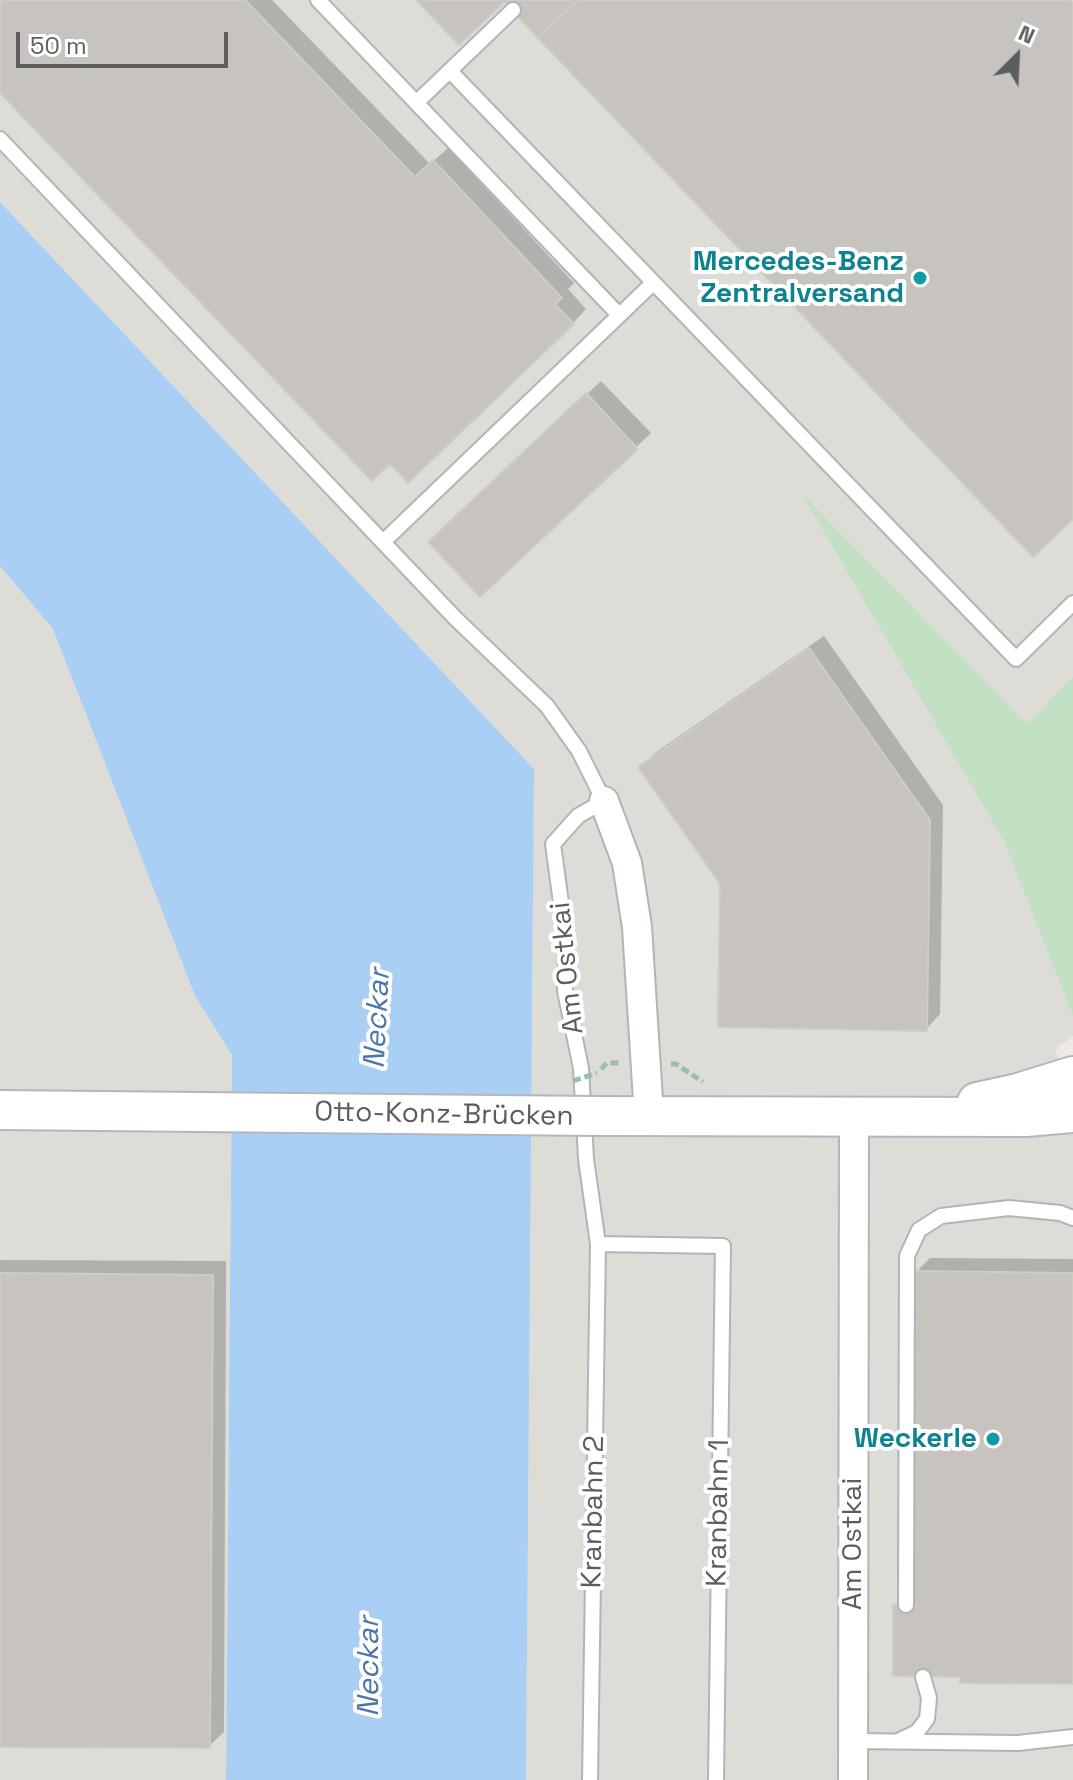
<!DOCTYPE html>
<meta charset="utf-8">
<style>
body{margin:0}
#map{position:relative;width:1073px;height:1780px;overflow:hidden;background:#eceae3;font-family:"Space Grotesk",sans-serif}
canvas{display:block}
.north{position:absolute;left:977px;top:16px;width:80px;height:80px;-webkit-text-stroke:6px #fff;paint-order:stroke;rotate:24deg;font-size:22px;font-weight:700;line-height:32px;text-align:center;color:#5b5d61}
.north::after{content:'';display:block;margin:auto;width:28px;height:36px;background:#5b5d61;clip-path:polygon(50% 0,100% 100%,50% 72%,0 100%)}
.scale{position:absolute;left:16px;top:32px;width:212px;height:36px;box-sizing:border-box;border:4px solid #5b5d61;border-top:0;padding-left:10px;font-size:24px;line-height:28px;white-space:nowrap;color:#5b5d61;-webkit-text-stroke:6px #fff;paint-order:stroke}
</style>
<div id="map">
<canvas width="1073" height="1780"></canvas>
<div class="north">N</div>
<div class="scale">50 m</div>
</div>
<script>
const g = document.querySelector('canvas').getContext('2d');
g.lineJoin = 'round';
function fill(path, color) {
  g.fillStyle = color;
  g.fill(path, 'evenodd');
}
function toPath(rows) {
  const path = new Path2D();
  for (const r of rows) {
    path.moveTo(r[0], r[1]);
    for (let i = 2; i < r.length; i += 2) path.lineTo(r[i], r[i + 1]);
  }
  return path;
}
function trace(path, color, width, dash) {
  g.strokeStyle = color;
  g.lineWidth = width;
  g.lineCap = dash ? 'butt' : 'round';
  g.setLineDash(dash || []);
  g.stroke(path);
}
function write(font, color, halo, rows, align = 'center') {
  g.font = font + ' "Space Grotesk",sans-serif';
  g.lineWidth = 8;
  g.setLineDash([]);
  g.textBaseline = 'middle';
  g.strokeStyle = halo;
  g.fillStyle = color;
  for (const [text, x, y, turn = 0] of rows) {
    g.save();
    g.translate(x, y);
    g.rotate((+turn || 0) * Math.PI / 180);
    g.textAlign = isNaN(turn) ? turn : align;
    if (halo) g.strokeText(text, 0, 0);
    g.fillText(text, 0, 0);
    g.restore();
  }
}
const industrial = toPath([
 [0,0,1073,0,1073,1036,1055,1049,1073,1098,1073,1780,526,1780,534,769,0,202],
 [0,566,53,629,195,996,232,1055,226,1780,0,1780]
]);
const green = toPath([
 [802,494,1027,724,1073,677,1073,1016,1004,841]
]);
const water = toPath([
 [0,202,534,769,526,1780,226,1780,232,1055,195,996,53,629,0,566]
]);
const shadow = toPath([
 [0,0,272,0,430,164,448,148,574,283,568,289,586,309,573,323,0,90],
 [601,381,651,433,480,594,445,528],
 [824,636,943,805,940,1014,926,1029,722,884,641,767,655,753],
 [930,1258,1073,1259,1073,1682,962,1675,895,1606,910,1591,915,1591,916,1272],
 [0,1260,226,1261,224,1732,209,1746,0,1745]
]);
const building = toPath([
 [0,0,245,0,415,177,433,160,562,298,555,304,574,324,408,483,390,464,372,481,0,93,0,0],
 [416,0,578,0,538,38,504,2,459,45,416,0],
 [578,0,1070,0,1073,3,1073,519,1033,557,538,38,578,0],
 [586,393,638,449,480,597,428,542,586,393],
 [809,648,930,820,927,1031,718,1027,720,884,638,767,809,648],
 [914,1271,1073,1273,1073,1684,960,1683,960,1677,893,1676,893,1605,913,1605,914,1271],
 [0,1273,213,1275,210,1748,0,1747,0,1273]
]);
const path = toPath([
 [671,1064,676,1064,703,1082],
 [601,1069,607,1063,621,1063]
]);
const service = toPath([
 [318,0,619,315],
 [450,71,1016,659,1073,603],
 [416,103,513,10],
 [0,139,456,619,547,706,579,751,604,801,578,816,553,844,566,940,565,991,581,1068,586,1159,598,1244,723,1246,716,1780],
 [383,542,653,283],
 [906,1605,907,1256,919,1230,941,1216,1009,1208,1060,1213,1073,1218],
 [900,1740,917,1732,927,1719,929,1698,923,1677],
 [853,1741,1018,1743,1073,1737],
 [590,1780,598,1244]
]);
const minor = toPath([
 [604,801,627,863,637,927,649,1116],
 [853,1780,854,1117]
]);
const secondary = toPath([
 [977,1102,1018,1093,1073,1076],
 [597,1116,1026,1117,1073,1113]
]);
const pathBridge = toPath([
 [573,1081,597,1073]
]);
const secondaryBridge = toPath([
 [0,1110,597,1116]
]);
const markers = [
 [920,278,8,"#0f9aa8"],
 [993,1439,8,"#0f9aa8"]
];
const cultureNames = [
 ["Mercedes-Benz",904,262],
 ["Zentralversand",904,294],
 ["Weckerle",977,1439]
];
const streetNames = [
 ["Am Ostkai",568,968,-96],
 ["Otto-Konz-Brücken",444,1115,1],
 ["Kranbahn 2",594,1512,-89],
 ["Kranbahn 1",719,1513,-89],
 ["Am Ostkai",853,1544,-90]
];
const waterNames = [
 ["Neckar",378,1019,-87],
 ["Neckar",370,1667,-90]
];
fill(industrial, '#dddcd7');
fill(green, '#c2e0c4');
fill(water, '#aacff4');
fill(shadow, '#0003');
fill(building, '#c7c4bf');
trace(building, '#cfccc2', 2);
trace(service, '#b3b4b8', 18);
trace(minor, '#b3b4b8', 32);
trace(secondary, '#b4b6bb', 42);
trace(path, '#9abea7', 5, [8, 4]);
trace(service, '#fff', 14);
trace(minor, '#fff', 28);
trace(secondary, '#fff', 38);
trace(secondaryBridge, '#b4b6bb', 42, []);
trace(pathBridge, '#9abea7', 5, [8, 4]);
trace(secondaryBridge, '#fff', 38);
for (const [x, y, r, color] of markers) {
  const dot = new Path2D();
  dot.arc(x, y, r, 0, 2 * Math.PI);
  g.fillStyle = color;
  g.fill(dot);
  trace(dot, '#fff', 3);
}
write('bold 28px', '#0d838f', '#fff', cultureNames, 'right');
write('28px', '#5b5d61', '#fff', streetNames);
write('italic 30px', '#4d76ac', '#fff', waterNames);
</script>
